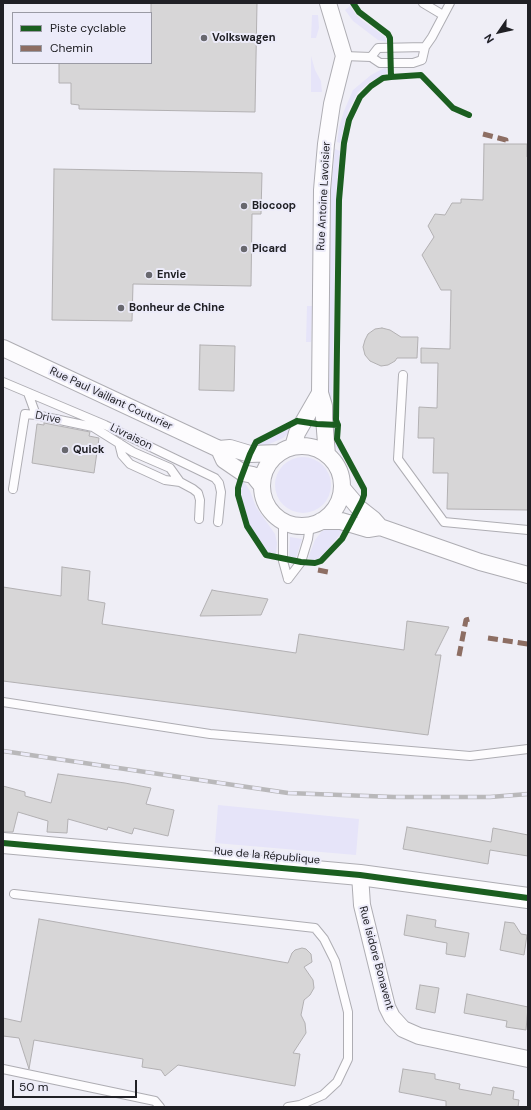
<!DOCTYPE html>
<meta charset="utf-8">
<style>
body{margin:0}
#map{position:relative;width:531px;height:1110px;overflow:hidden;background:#efeef6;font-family:"DM Sans",sans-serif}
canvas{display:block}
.frame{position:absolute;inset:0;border:4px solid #202025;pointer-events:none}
.legend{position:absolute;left:12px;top:12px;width:140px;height:52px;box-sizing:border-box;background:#ecebf9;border:1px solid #9a9aa4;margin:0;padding:5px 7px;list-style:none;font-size:12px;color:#202025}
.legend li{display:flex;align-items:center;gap:8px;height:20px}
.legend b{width:20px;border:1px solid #9a9aa4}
.north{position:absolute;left:479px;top:12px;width:40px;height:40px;-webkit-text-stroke:3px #ecebf9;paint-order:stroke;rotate:236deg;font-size:11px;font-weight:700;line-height:16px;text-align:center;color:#202025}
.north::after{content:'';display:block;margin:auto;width:14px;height:18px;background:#202025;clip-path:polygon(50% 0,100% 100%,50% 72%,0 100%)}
.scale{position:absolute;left:12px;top:1080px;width:125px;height:18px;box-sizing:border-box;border:2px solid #202025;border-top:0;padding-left:5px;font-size:12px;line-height:14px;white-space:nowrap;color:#202025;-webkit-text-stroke:3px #ecebf9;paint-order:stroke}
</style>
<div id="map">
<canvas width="531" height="1110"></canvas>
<div class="frame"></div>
<ul class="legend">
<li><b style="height:5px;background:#1b5e20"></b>Piste cyclable</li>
<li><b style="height:5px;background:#8d6e63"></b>Chemin</li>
</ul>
<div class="north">N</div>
<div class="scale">50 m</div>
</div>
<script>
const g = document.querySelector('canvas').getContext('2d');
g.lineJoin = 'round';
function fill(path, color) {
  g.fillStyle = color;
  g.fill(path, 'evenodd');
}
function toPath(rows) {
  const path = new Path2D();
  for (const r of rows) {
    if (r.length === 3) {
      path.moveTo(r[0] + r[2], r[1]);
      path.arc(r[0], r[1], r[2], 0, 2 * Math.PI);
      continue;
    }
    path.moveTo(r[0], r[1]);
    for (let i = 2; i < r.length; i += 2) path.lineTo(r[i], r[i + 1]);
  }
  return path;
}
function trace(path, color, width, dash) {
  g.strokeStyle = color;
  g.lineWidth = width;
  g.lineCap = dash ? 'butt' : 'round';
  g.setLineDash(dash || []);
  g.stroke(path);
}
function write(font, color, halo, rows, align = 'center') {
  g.font = font + ' "DM Sans",sans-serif';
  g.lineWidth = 4;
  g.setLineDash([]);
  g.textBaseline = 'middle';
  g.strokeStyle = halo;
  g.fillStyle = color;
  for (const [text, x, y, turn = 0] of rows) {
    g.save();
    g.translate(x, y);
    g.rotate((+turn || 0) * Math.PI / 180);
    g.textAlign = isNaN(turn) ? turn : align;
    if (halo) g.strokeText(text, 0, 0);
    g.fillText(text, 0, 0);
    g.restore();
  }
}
const green = toPath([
 [350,6,356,15,363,21,385,37,387,42,378,40,353,21,345,10],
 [312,15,318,15,319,28,316,38,311,38],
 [311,56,315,70,321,81,322,92,311,92],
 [386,67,387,73,371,81,358,92,349,109,345,122,340,143,337,142,339,127,344,111,353,90,371,75],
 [335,149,340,151,336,192,332,415,329,415,328,350,331,190],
 [307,306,312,306,311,342,306,342],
 [295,424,291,431,283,438,267,445,256,447,259,442,280,433],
 [329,428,334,428,336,430,336,441,345,459,334,445,331,439],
 [303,485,28],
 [243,480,250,491,256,507,275,534,277,543,276,554,266,552,249,525,240,491],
 [345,528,338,537,321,557,317,559,313,560,308,558,315,540,322,531,327,529],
 [290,537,302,539,296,558,289,556],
 [218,805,359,819,356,855,215,843]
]);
const building = toPath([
 [151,3,257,3,255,112,79,109,79,105,71,104,71,83,59,83,59,63,151,63,151,3],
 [484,144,527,144,527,157,528,157,528,510,447,509,448,473,433,473,434,438,418,438,419,407,437,408,438,363,421,363,421,348,450,349,451,290,441,290,422,255,434,237,428,226,435,214,445,215,452,203,461,203,461,199,483,200,484,144],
 [54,169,262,173,261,214,252,214,251,286,133,284,132,321,52,320,54,169],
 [382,328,390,330,401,337,418,337,417,358,397,358,395,361,388,365,381,366,370,361,365,355,363,347,365,340,368,334,375,329,382,328],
 [200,345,235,346,234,391,199,390,200,345],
 [44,423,90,432,89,436,99,438,94,473,32,463,37,424,44,425,44,423],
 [62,567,90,571,88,600,105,603,102,624,296,653,299,634,404,650,407,621,449,627,435,655,441,655,428,735,3,681,3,587,61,596,62,567],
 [212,590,217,591,268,599,261,615,200,616,212,590],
 [58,774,125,783,151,788,146,804,174,810,168,836,134,828,132,834,108,827,107,830,68,819,67,833,47,832,48,821,18,812,13,832,3,832,3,786,25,792,25,796,51,803,58,774],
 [407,827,491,842,493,828,528,835,528,856,490,850,488,864,403,849,407,827],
 [407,915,436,920,435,927,469,933,465,957,446,954,447,943,404,935,407,915],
 [39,919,288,963,292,953,295,950,302,948,306,949,311,954,312,962,304,967,313,980,314,988,310,995,304,1000,301,1015,305,1023,306,1033,293,1053,300,1054,295,1086,178,1065,165,1076,161,1070,142,1067,143,1059,34,1040,29,1069,19,1038,3,1036,3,1018,21,1022,39,919],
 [505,922,514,923,521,934,527,935,524,955,500,950,505,922],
 [420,985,439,988,435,1013,416,1009,420,985],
 [467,994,528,1007,526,1030,506,1027,507,1021,464,1013,467,994],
 [403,1069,435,1074,435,1079,460,1084,459,1089,491,1095,493,1087,514,1091,513,1099,519,1100,518,1107,446,1107,446,1101,399,1092,403,1069]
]);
const service = toPath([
 [423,3,443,15],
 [344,56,371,57,380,63,413,63,422,60,425,47,432,37,450,3],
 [371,57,378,48,425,47],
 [403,375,398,459,444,522,528,530],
 [3,382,105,425,215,478,219,483,221,492,218,522],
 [28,393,36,415],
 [119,443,122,455,130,464,165,480,180,482],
 [13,489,25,414,36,415,93,427,133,452,170,468,180,482,193,489,198,493,200,500,199,519],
 [283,521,283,561,288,579],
 [288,579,301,562,308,539,310,525],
 [3,702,210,734,470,756,528,749],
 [14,894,315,928,324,939,335,961,348,1012,348,1059,337,1082,323,1095,300,1105,288,1107],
 [3,1069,155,1101,160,1107]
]);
const minor = toPath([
 [3,348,219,449,230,448,250,454,279,453],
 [302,486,40],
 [293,447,297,433,320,393],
 [219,449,224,460,243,473,253,475,262,486],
 [327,455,324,418,324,406,320,393,322,190,326,144,332,104,344,56,328,3],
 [342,488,359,508,373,519,380,527,480,562,528,575],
 [321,521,341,521,368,529,380,527],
 [360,875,362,905,387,1007,392,1017,403,1029,419,1036,528,1059]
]);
const tertiary = toPath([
 [3,843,360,875,528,898]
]);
const rail = toPath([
 [3,751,288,793,394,797,490,797,528,794]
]);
const quiet = toPath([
 [483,134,506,140,506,144],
 [318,570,328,572],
 [488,638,528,644],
 [459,656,466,620,470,619]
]);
const cycleway = toPath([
 [391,77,421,75,453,108,469,115],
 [297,421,317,424,338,425,337,439,364,489,364,495,362,501,342,539,321,561,315,563,301,562,266,555,247,526,238,495,238,488,241,478,250,454,256,442,297,421],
 [338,425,336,420,339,200,344,143,349,120,360,97,371,86,383,78,391,77,390,38,388,34,359,12,353,3],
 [3,843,360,875,528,898]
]);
const markers = [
 [204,38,4,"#68686e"],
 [244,206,4,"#68686e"],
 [244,249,4,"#68686e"],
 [149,275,4,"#68686e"],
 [121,308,4,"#68686e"],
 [65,450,4,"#68686e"]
];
const poiNames = [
 ["Volkswagen",212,38],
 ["Biocoop",252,206],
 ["Picard",252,249],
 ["Envie",157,275],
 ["Bonheur de Chine",129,308],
 ["Quick",73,450]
];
const streetNames = [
 ["Rue Antoine Lavoisier",324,196,-87],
 ["Rue Paul Vaillant Couturier",111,399,25],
 ["Drive",48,418,11],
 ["Livraison",131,437,26],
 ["Rue de la République",267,856,5],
 ["Rue Isidore Bonavent",376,958,75]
];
fill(green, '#e6e4f9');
fill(building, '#d7d6d7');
trace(building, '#b2b0b2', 1);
trace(service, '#aeadb3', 10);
trace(minor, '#aeadb3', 18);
trace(tertiary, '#aeadb3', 22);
trace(service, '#fdfcfe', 8);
trace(minor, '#fdfcfe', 16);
trace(tertiary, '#fdfcfe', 20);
trace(rail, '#b9b8ba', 4.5);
trace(rail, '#ecebf9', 3, [9]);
trace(quiet, '#8d6e63', 5, [10, 5]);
trace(cycleway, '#1b5e20', 6);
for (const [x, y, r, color] of markers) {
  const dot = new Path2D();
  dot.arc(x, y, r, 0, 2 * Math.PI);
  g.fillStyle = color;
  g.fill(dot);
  trace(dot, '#ecebf9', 1.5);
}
write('bold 11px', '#202025', '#ecebf9', poiNames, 'left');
write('11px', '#202025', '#ecebf9', streetNames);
</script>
